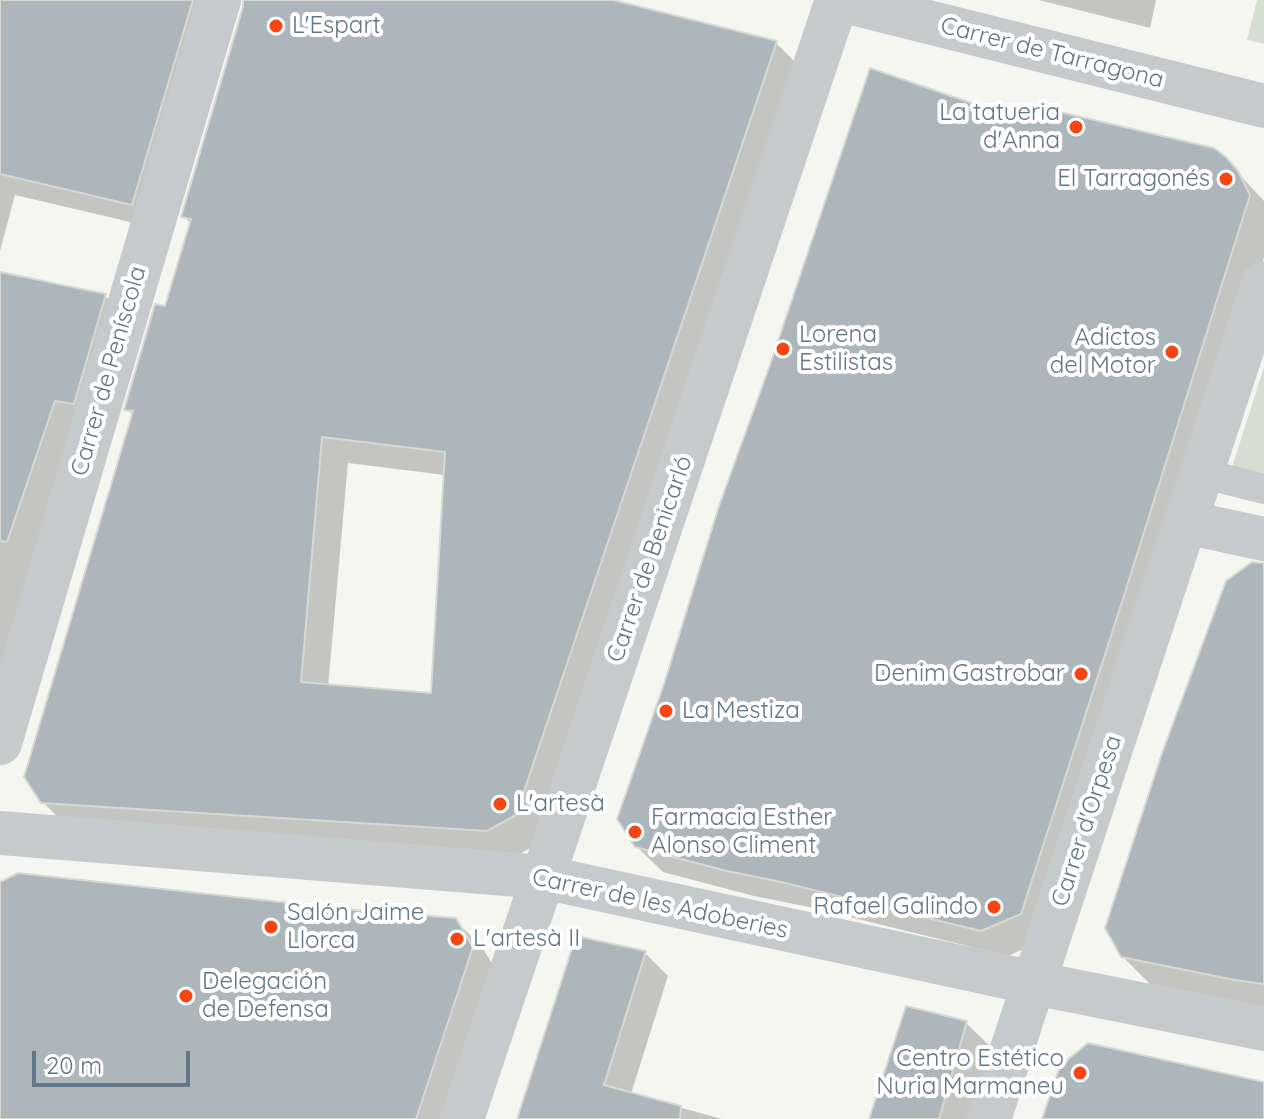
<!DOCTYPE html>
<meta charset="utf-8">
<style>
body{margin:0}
#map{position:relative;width:1264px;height:1119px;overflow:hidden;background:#f6f6f1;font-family:Quicksand,sans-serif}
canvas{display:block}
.scale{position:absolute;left:32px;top:1051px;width:158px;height:36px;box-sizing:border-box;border:4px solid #617686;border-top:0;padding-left:10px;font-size:24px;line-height:28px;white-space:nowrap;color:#617686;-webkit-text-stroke:6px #fff;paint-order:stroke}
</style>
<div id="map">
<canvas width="1264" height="1119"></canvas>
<div class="scale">20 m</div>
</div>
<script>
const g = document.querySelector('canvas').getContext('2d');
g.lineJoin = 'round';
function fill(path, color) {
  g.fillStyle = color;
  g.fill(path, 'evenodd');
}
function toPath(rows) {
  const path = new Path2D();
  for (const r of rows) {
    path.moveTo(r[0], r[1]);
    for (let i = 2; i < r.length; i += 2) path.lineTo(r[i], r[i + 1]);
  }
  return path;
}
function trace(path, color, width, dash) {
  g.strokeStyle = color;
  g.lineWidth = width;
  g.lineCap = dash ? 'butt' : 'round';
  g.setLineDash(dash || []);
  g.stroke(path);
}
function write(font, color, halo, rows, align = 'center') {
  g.font = font + ' Quicksand,sans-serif';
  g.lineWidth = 8;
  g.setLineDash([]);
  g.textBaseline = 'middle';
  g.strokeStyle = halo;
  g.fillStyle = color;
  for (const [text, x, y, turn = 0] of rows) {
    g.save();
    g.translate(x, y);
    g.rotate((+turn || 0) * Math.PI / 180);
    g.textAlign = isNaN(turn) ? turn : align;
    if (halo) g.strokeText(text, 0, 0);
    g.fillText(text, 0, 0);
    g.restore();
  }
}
const green = toPath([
 [1257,0,1264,0,1264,44,1247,40],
 [1264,367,1264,489,1228,480]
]);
const shadow = toPath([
 [0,0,237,0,156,228,15,195,0,251],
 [258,0,604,0,776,43,803,70,543,841,514,857,69,829,42,801,134,416,127,409,166,308,191,224,184,216],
 [348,463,445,475,432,695,328,687],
 [1039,0,1156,0,1150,28],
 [1027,124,1224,158,1264,201,1264,257,1046,939,1008,956,809,907,754,896,663,872,636,846],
 [0,274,105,296,129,319,0,676],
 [1264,569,1264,1007,1150,984,1122,956],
 [0,885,455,920,482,947,499,975,451,1119,0,1119],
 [645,953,668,976,631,1094,722,1119,520,1119],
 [966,1023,990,1046,969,1119,871,1119]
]);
const building = toPath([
 [0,0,193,0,132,205,0,174,0,0],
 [243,0,613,0,777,41,516,815,487,831,41,803,24,777,133,411,124,410,155,304,165,306,191,219,181,217,243,7,243,0],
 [322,437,445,452,431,693,301,682,322,437],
 [870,68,1026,122,1034,106,1214,148,1226,157,1238,171,1250,195,1129,580,1021,914,981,931,781,882,727,871,635,847,617,819,665,681,719,506,770,365,870,68],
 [0,272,106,294,74,404,55,401,7,542,0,541,0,272],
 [1252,562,1264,563,1264,984,1235,980,1121,957,1105,928,1162,753,1226,581,1252,562],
 [18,873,344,909,456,918,473,947,416,1119,0,1119,0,882,18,873],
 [576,936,646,951,604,1085,681,1106,680,1119,517,1119,576,936],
 [906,1006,967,1021,939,1119,869,1119,906,1006],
 [1088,1043,1264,1082,1264,1119,1042,1119,1060,1066,1088,1043]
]);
const service = toPath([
 [1201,473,1264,489]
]);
const minor = toPath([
 [840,0,1264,106],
 [1185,522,1264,539],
 [0,743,219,0],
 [0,833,543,877,1034,983,1264,1029],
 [462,1119,837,0],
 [989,1119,1264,283]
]);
const markers = [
 [276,26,8,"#f44513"],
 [1076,127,8,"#f44513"],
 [1226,179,8,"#f44513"],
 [783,349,8,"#f44513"],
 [1172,352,8,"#f44513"],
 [1081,674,8,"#f44513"],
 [666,711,8,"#f44513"],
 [500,804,8,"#f44513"],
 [635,832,8,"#f44513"],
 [994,907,8,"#f44513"],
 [271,927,8,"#f44513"],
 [457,939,8,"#f44513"],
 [186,996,8,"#f44513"],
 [1080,1073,8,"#f44513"]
];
const poiNames = [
 ["L'Espart",292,26],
 ["La tatueria",1060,113,"right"],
 ["d'Anna",1060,141,"right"],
 ["El Tarragonés",1210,179,"right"],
 ["Lorena",799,335],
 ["Estilistas",799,363],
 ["Adictos",1156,338,"right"],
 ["del Motor",1156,366,"right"],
 ["Denim Gastrobar",1065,674,"right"],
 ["La Mestiza",682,711],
 ["L'artesà",516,804],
 ["Farmacia Esther",651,818],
 ["Alonso Climent",651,846],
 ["Rafael Galindo",978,907,"right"],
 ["Salón Jaime",287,913],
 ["Llorca",287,941],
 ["L'artesà II",473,939],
 ["Delegación",202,982],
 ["de Defensa",202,1010],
 ["Centro Estético",1064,1059,"right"],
 ["Nuria Marmaneu",1064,1087,"right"]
];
const streetNames = [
 ["Carrer de Tarragona",1052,53,14],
 ["Carrer de Peníscola",109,371,-74],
 ["Carrer de Benicarló",650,559,-71],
 ["Carrer d'Orpesa",1087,821,-72],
 ["Carrer de les Adoberies",660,904,12]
];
fill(green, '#d6ded2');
fill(shadow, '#0003');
fill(building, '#acb6bb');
trace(building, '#d7d7d4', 2);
trace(service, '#c7cacd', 30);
trace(minor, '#c7cacd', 44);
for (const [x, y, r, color] of markers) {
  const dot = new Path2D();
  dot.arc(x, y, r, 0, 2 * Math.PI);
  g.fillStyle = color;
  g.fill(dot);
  trace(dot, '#fff', 3);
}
write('24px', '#617686', '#fff', poiNames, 'left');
write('24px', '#617686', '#fff', streetNames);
</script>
